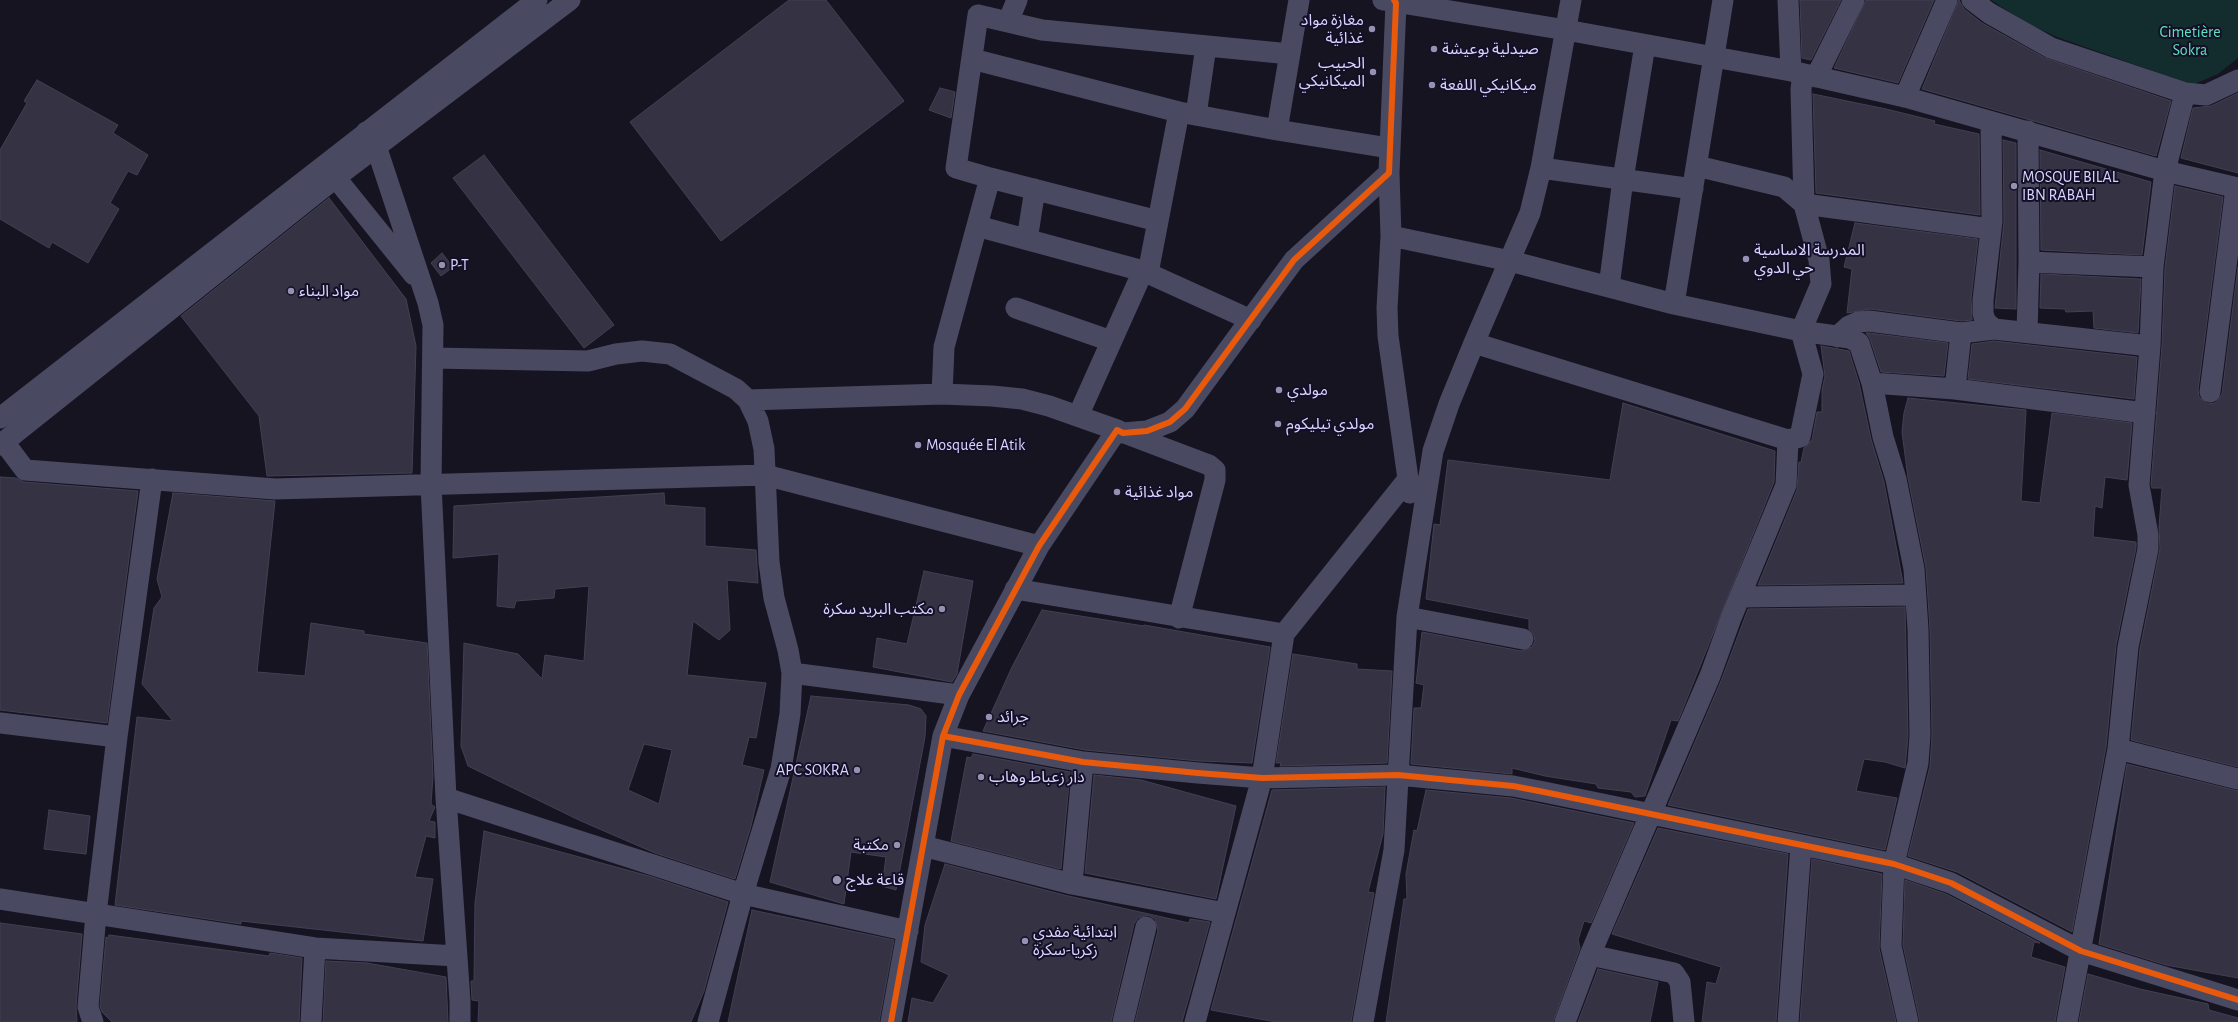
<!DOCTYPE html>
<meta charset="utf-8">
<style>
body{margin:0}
canvas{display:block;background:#161421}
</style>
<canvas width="2238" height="1022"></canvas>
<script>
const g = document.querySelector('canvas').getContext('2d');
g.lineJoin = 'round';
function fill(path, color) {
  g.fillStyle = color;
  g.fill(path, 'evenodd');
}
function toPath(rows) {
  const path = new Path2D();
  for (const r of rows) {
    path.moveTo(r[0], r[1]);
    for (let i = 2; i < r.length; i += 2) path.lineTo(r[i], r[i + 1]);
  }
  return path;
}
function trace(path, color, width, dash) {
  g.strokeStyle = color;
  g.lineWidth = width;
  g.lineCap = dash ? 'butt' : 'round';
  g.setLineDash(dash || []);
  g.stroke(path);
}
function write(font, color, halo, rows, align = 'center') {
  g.font = font + ' "Alegreya Sans","Noto Sans Arabic",sans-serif';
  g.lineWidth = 4;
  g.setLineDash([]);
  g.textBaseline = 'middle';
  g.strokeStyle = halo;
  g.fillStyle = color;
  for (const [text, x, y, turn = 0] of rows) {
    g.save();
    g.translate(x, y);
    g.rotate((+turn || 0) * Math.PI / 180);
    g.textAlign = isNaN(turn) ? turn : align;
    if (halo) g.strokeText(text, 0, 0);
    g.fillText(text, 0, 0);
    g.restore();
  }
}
const green = toPath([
 [1991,0,2238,0,2238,58,2218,74,2192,85,2057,37,2026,23]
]);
const building = toPath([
 [789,0,826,0,904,101,721,241,630,122,789,0],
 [1800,0,1841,0,1811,60,1802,58,1800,0],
 [1866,0,1934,0,1898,83,1834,68,1866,0],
 [1959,0,1964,9,1982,23,2045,58,2171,101,2156,156,1922,89,1959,0],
 [37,80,118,125,113,133,148,155,137,175,128,171,110,203,119,209,88,263,52,242,49,248,0,219,0,150,27,103,24,101,37,80],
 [940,88,955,92,951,118,929,110,940,88],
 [2238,93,2238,173,2181,158,2193,108,2211,106,2238,93],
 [1813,94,1886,109,1935,121,1934,124,1979,134,1980,215,1816,193,1813,94],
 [2003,140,2016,143,2016,309,1995,308,2004,221,2003,140],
 [2040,150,2151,182,2142,255,2041,250,2040,150],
 [484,155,614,325,584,348,453,178,484,155],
 [2175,186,2223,197,2198,390,2199,397,2208,404,2215,403,2222,394,2238,267,2238,767,2131,740,2140,649,2160,549,2159,527,2162,488,2152,488,2151,484,2162,346,2165,268,2175,186],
 [329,198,406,299,416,346,412,473,267,476,259,416,181,316,329,198],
 [1855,223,1978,239,1971,299,1972,320,1961,321,1870,309,1847,313,1852,269,1844,267,1855,223],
 [442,253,453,267,441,276,431,263,442,253],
 [2041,274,2141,279,2138,333,2094,328,2093,311,2066,312,2065,309,2040,308,2041,274],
 [1869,333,1948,343,1944,376,1881,372,1870,339,1866,333,1869,333],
 [1994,341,2137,357,2134,399,1968,379,1972,344,1994,341],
 [1821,346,1849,351,1859,383,1871,439,1884,482,1903,583,1758,585,1797,490,1799,462,1801,462,1804,448,1812,440,1817,412,1822,412,1822,390,1825,376,1821,346],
 [1908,398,2026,410,2021,501,2040,503,2052,413,2132,423,2127,480,2105,477,2102,508,2095,506,2093,537,2136,542,2136,548,2116,645,2106,747,2072,932,1957,872,1908,856,1930,766,1932,735,1930,629,1926,568,1908,478,1902,432,1904,413,1908,398],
 [1623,403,1775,451,1774,482,1678,721,1671,720,1645,796,1635,797,1631,792,1598,788,1596,784,1545,776,1512,768,1512,774,1411,764,1414,708,1421,708,1424,685,1416,683,1422,632,1521,651,1532,647,1535,641,1534,635,1529,629,1529,619,1426,599,1434,524,1440,525,1448,460,1610,480,1623,403],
 [0,477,16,478,24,482,138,491,107,723,0,710,0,477],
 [173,493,275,501,257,672,305,676,311,623,364,631,364,634,427,643,433,776,431,804,435,807,429,821,435,822,435,838,426,836,415,877,433,879,423,941,241,921,241,924,115,905,137,717,173,721,142,684,154,608,162,597,157,579,173,493],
 [664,493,665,505,705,508,705,546,756,550,758,583,727,580,730,630,719,640,693,621,687,675,766,683,756,738,749,737,742,765,764,770,751,826,735,879,655,853,581,821,468,766,461,746,464,643,518,654,542,679,545,655,584,661,589,586,555,589,554,598,516,601,514,608,497,606,499,554,453,558,454,506,664,493],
 [644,744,672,750,659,804,628,790,644,744],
 [924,571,973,581,957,674,952,682,873,667,877,638,907,644,924,571],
 [1905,607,1908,735,1905,768,1885,762,1864,759,1856,791,1897,798,1885,850,1668,805,1721,681,1748,609,1905,607],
 [1042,610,1144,626,1144,625,1270,647,1252,763,1199,761,1085,750,983,731,1012,667,1042,610],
 [1293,654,1357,664,1357,669,1392,671,1387,763,1280,766,1281,763,1276,763,1293,654],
 [811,696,909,705,921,709,926,716,925,737,896,890,882,886,886,857,851,852,844,904,770,882,811,696],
 [973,754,1070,772,1061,869,951,841,967,757,971,758,973,754],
 [2127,764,2238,791,2238,978,2166,965,2099,944,2127,764],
 [1094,775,1141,780,1236,806,1216,899,1085,873,1094,775],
 [1385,787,1383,834,1368,892,1374,893,1351,1022,1276,1022,1211,1010,1272,790,1385,787],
 [1426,790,1511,798,1634,823,1591,923,1584,921,1578,940,1580,948,1553,1022,1386,1022,1404,899,1407,899,1406,874,1414,830,1417,831,1426,790],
 [49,810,90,816,86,854,44,849,49,810],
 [1658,828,1788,854,1776,1022,1702,1022,1707,982,1716,984,1721,967,1612,934,1658,828],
 [484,831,649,876,728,902,704,991,691,1022,478,1022,479,1001,472,1000,471,981,474,981,475,903,484,831],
 [1812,859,1882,874,1879,948,1896,1022,1800,1022,1812,859],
 [945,864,1064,895,1189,923,1190,919,1210,922,1182,1022,1135,1022,1158,930,1155,919,1148,915,1138,918,1134,924,1111,1022,908,1022,912,998,933,1003,949,975,921,962,925,925,945,864],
 [1905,880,1946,894,2040,943,2034,942,2031,957,2065,967,2055,1022,1920,1022,1903,945,1905,880],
 [752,910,894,940,879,1022,728,1022,752,910],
 [0,923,82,934,76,1006,77,1022,0,1022,0,923],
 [109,935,269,956,270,953,302,958,299,1022,112,1022,102,1012,100,1006,106,937,108,938,109,935],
 [326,961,367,963,446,977,448,1022,323,1022,326,961],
 [1598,969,1658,982,1650,1022,1578,1022,1598,969],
 [2088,974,2140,989,2208,1004,2209,1010,2238,1018,2238,1022,2079,1022,2088,974]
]);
const minor = toPath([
 [1383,0,1566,30,1791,71,1905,97,2165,171,2238,188],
 [1788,0,1791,71],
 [1972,0,1989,13,2051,48,2185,93,2206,95,2238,80],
 [1008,22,1042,30,1290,54],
 [972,59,1179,112,1277,130,1389,148],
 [1816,77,1854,0],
 [1905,97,1947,0],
 [1196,115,1206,46],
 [1991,122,1992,221,1983,300,1983,313,1985,321,1994,329,2150,346],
 [1277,130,1299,0],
 [366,132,376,146,428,303,433,325,431,484,446,798,460,1001,460,1022],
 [1697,166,1784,187,1804,204,1991,229],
 [327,167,414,275],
 [1541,168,1693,189],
 [1389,173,1391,236,1387,308,1388,336,1410,493],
 [990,178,1158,221],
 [977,226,1143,271,1251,320],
 [1391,236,1510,261,1674,304,1801,331,1850,338,1859,343,1872,383,1883,437,1896,479,1914,569,1918,629,1920,735,1918,763,1894,864,1891,946,1908,1022],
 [1027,240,1035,189],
 [2029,262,2153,267],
 [1148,273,1179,112],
 [1609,287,1623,179,1645,45],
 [1674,304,1723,0],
 [1016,308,1111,341],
 [2027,332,2029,262,2028,131],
 [1837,337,1849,326,1858,322,1869,321,1961,333,1994,329],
 [1474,343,1788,440],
 [433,358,588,361,616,354,642,351,670,354,736,389,748,400],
 [1872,383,1955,389,2145,413],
 [1955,389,1961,333],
 [2210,392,2236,188],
 [942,394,944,347,990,178,956,168,978,15,1008,22,1017,0],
 [1078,416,1143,271],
 [0,418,537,0],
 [1127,434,1209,465,1215,470,1215,480,1179,618],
 [4,442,25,470,275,489,765,475,1039,546],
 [0,445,335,178,570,0],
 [1015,589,1284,634],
 [1740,597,1915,595],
 [1407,617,1523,639],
 [792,673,959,695],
 [0,723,117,737],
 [943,736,1083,762,1198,773,1262,778,1398,775,1513,786,1544,792,1894,864,1951,883,2081,951,2238,1000],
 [2118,749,2238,779],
 [446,798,743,894,908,931],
 [923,846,1072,884,1225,913],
 [1072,884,1083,762],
 [0,899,315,948,457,956],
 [1590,955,1674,973,1680,982,1684,1022],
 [93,1022,88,1007,96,914,117,737,152,479],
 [311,1022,315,948],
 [708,1022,743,894,781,769,790,714,792,673,788,650,774,598,769,562,764,449,758,421,748,400,942,394,992,396,1022,399,1049,406,1117,430],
 [891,1022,943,736,959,695,1039,546,1117,430,1123,433,1147,431,1170,422,1185,409,1294,260,1389,173,1396,3,1394,0],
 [1123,1022,1146,927],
 [1195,1022,1262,778,1284,634,1408,479],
 [1363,1022,1394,850,1407,617,1433,451,1449,404,1474,343,1530,213,1541,168,1571,0],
 [1565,1022,1590,955,1710,676,1731,618,1786,485,1788,440,1800,437,1813,374,1801,331,1821,284,1819,260,1804,204,1801,89,1803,74],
 [1788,1022,1801,845],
 [2067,1022,2118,749,2128,647,2148,549,2148,535,2139,485,2150,346,2153,267,2165,171,2185,93]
]);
const cycleway = toPath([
 [943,736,1083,762,1198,773,1262,778,1398,775,1513,786,1544,792,1894,864,1951,883,2081,951,2238,1000],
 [891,1022,943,736,959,695,1039,546,1117,430,1123,433,1147,431,1170,422,1185,409,1294,260,1389,173,1396,3,1394,0]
]);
const markers = [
 [1372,29,4,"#9591b1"],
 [1434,49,4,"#9591b1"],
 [1373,72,4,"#9591b1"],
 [1432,85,4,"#9591b1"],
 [2014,186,4,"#9591b1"],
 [1746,259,4,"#9591b1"],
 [442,265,4,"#9591b1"],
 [291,291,4,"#9591b1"],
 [1279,390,4,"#9591b1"],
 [1278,424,4,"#9591b1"],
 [918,445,4,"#9591b1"],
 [1117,492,4,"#9591b1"],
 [942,609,4,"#9591b1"],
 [989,717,4,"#9591b1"],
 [857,770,4,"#9591b1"],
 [981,777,4,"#9591b1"],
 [897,845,4,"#9591b1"],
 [837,880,5,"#9591b1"],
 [1025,941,4,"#9591b1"]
];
const poiNames = [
 ["مغازة مواد",1364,20,"right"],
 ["غذائية",1364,38,"right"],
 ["صيدلية بوعيشة",1442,49],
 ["الحبيب",1365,63,"right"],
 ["الميكانيكي",1365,81,"right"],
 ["ميكانيكي اللفعة",1440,85],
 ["MOSQUE BILAL",2022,177],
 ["IBN RABAH",2022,195],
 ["المدرسة الاساسية",1754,250],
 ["حي الدوي",1754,268],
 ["P-T",450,265],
 ["مواد البناء",299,291],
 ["مولدي",1287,390],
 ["مولدي تيليكوم",1286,424],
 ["Mosquée El Atik",926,445],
 ["مواد غذائية",1125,492],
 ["مكتب البريد سكرة",934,609,"right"],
 ["جرائد",997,717],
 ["APC SOKRA",849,770,"right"],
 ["دار زعباط وهاب",989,777],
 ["مكتبة",889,845,"right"],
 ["قاعة علاج",846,880],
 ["ابتدائية مفدي",1033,932],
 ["زكريا-سكرة",1033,950]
];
const parkNames = [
 ["Cimetière",2190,32],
 ["Sokra",2190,50]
];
fill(green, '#132c2d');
fill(building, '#343243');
trace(building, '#433f54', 1);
trace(minor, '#4a4962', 21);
trace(cycleway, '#e8590c', 6);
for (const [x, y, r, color] of markers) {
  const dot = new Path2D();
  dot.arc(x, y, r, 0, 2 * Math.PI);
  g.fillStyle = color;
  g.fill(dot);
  trace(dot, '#130f26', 1.5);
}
write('16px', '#d9d4ff', '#130f26', poiNames, 'left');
write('16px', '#5fe0c0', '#130f26', parkNames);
</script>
